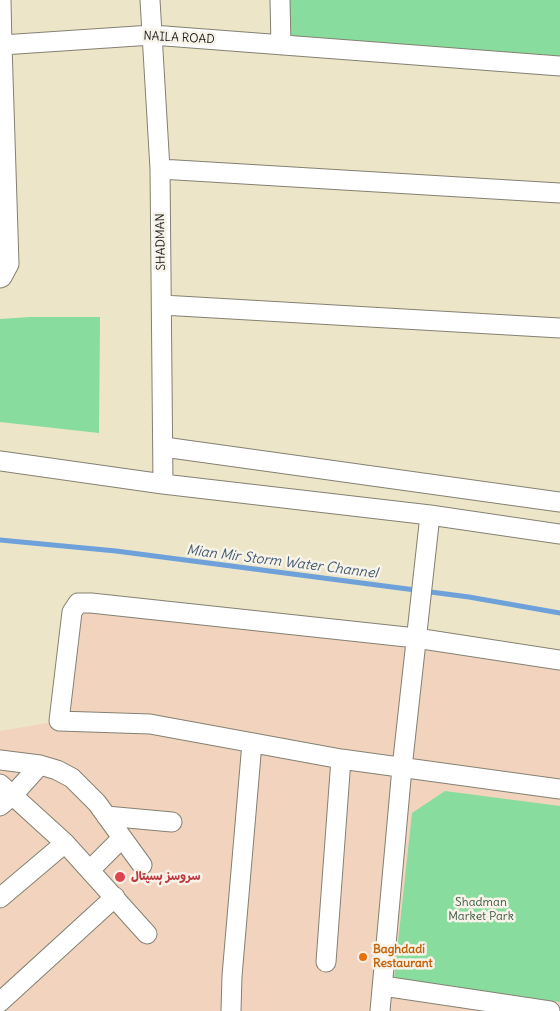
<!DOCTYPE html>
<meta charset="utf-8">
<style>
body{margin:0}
canvas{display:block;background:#ede5c8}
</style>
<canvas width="560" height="1011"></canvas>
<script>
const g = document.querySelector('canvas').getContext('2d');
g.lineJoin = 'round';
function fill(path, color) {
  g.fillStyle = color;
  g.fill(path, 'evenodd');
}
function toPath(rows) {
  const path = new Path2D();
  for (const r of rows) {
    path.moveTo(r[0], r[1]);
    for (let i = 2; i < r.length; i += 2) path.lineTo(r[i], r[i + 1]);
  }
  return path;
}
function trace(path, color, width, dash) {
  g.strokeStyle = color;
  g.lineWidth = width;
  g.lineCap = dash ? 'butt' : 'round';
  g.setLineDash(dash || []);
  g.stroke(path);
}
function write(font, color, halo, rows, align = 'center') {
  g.font = font + ' Delius,"Playpen Sans Arabic",sans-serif';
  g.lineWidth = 5;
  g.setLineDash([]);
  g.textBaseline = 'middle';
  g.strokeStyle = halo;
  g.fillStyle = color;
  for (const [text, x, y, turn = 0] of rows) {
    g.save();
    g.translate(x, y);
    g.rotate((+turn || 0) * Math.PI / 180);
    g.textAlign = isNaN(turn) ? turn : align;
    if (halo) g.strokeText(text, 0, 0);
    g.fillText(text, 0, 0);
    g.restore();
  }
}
const built = toPath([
 [78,603,560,657,560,1011,0,1011,0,731,59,721]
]);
const green = toPath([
 [280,0,560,0,560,66,281,45],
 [30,317,100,317,99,433,0,422,0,319],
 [445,791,560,806,560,1002,394,979,412,813]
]);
const stream = toPath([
 [0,540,116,551,469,597,560,613]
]);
const minor = toPath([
 [150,0,160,169,163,484],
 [280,0,281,45],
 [0,55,2,45,1,0],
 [160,169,560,193],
 [0,278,2,277,9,264,2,45,152,35,560,66],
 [162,305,560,328],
 [164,447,560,502],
 [0,461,163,484,430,515,560,534],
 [560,660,416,638,91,603,78,603,72,612,59,721,150,724,341,759,560,789],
 [0,760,40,765,57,770,72,778,97,803,142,865],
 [0,784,65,843,147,934],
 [0,806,13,795,40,765],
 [106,816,172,822],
 [90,870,122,838],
 [0,898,65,843],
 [326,962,341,759],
 [383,986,550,1011],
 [0,1002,115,897],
 [231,1011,232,976,252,743],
 [380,1011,402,768,430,515]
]);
const markers = [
 [120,877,6,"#e0444e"],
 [363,957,5,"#e8710a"]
];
const streetNames = [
 ["NAILA ROAD",179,38,3],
 ["SHADMAN",161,242,-91]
];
const healthNames = [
 ["سروسز ہسپتال",131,877]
];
const parkNames = [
 ["Shadman",481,903],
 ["Market Park",481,917]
];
const foodNames = [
 ["Baghdadi",373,950],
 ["Restaurant",373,964]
];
const waterNames = [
 ["Mian Mir Storm Water Channel",282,562,7]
];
fill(built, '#f2d4be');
fill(green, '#88dc9e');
trace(stream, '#6ea1da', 5);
trace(minor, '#848072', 21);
trace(minor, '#fff', 19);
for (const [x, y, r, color] of markers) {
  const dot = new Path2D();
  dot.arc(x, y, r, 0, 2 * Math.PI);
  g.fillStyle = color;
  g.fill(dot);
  trace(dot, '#f7f3e8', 2);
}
write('12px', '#1c1c1c', '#f7f3e8', streetNames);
write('bold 12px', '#be3a42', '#f7f3e8', healthNames, 'left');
write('12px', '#3c5643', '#f7f3e8', parkNames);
write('bold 12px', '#c56008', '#f7f3e8', foodNames, 'left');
write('italic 14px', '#415871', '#f7f3e8', waterNames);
</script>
